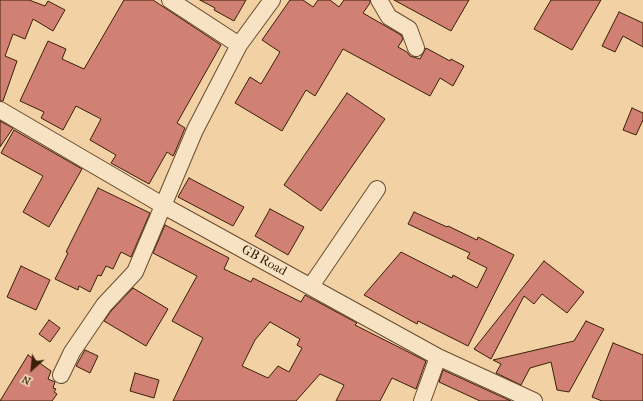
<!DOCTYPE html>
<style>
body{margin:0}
#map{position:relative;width:643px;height:401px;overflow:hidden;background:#f2d2a4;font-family:"IM FELL French Canon",serif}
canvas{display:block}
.north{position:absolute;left:12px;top:349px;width:40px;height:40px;-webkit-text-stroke:3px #f7e2c4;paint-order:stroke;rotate:207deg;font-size:11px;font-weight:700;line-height:16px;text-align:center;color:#3b1f07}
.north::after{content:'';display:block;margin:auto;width:14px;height:18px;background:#3b1f07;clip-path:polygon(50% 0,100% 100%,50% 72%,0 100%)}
</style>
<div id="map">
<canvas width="643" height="401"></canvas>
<div class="north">N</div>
</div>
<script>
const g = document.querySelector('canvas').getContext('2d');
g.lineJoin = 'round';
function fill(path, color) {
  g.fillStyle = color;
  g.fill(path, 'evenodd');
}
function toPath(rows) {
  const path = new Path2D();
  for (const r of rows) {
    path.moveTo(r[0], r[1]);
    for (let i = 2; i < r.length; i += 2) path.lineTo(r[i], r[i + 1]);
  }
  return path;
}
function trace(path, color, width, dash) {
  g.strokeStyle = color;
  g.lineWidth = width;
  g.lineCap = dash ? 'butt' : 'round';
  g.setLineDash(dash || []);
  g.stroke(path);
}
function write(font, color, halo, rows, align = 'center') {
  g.font = font + ' "IM FELL French Canon",serif';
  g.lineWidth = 3;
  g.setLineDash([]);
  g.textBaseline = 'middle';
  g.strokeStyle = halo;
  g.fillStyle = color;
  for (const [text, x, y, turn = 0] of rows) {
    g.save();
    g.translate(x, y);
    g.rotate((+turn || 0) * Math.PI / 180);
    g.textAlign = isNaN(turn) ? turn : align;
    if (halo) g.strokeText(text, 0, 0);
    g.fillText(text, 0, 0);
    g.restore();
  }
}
const building = toPath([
 [0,0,29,0,45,6,48,1,65,10,53,31,33,19,25,39,13,34,5,56,17,61,3,101,0,101,0,0],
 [124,0,153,0,221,45,177,123,185,128,175,152,173,156,167,152,149,184,111,163,116,155,90,140,101,119,76,106,63,130,41,118,44,112,20,101,48,41,66,49,62,59,84,69,124,0],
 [200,0,246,0,234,21,214,10,215,8,200,0],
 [290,0,303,0,313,7,318,0,330,0,339,7,344,0,370,0,370,3,363,13,401,35,403,39,398,47,407,52,410,56,420,59,426,48,450,61,451,59,464,66,453,86,440,78,430,96,343,49,315,96,306,90,282,131,235,103,250,77,261,84,280,52,262,40,290,0],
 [394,0,469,0,451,31,394,0],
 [551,0,601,0,572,50,534,29,551,0],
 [619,12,643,23,643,47,623,36,615,52,602,46,619,12],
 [347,93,385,119,321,211,284,185,347,93],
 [632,108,643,113,643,120,636,135,623,130,632,108],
 [0,121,13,128,0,147,0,121],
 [14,130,82,169,49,227,23,212,43,176,1,153,14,130],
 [189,178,244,207,233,226,178,197,189,178],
 [98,188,150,213,131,257,121,252,113,269,106,266,101,276,98,275,90,292,79,286,78,290,55,279,68,253,66,252,98,188],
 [270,209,304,227,288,255,255,236,270,209],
 [414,212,447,227,448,226,477,240,478,237,514,255,468,346,418,321,417,324,364,295,401,252,452,278,453,275,477,288,487,268,467,258,470,253,408,224,414,212],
 [165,225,229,258,224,269,251,282,253,278,301,302,305,295,357,323,355,325,426,361,416,389,392,378,380,401,336,401,344,385,320,374,296,401,173,401,203,338,172,321,197,276,153,253,165,225],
 [270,322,300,339,297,345,302,348,289,372,278,366,268,378,242,366,255,340,270,322],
 [544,261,584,292,567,313,542,294,534,304,524,296,491,359,474,349,544,261],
 [21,266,50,280,36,310,7,297,21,266],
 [133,288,168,309,146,346,104,321,111,311,133,288],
 [49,320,60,328,50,342,39,334,49,320],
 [586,321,604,329,569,392,557,390,551,362,530,368,521,385,496,373,501,364,493,360,574,341,586,321],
 [613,343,643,355,643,401,602,401,592,397,613,343],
 [85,350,98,356,90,373,76,366,85,350],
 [28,355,51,371,48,379,55,382,53,388,56,389,54,392,57,394,52,401,0,401,28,355],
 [443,370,511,401,480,401,439,382,443,370],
 [135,373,159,380,154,398,130,391,135,373]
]);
const minor = toPath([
 [379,0,389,17,409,29,416,48],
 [239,45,272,0],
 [0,110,164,206,438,357,534,401],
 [311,286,377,189],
 [61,375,72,352,104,305,135,272,195,130,239,45,170,0],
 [422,401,438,357]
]);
const streetNames = [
 ["GB Road",264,261,29]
];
fill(building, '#d08173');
trace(building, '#3b1f07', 1);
trace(minor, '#694c2e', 18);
trace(minor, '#f7e2c4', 16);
write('13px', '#3b1f07', '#f7e2c4', streetNames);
</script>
